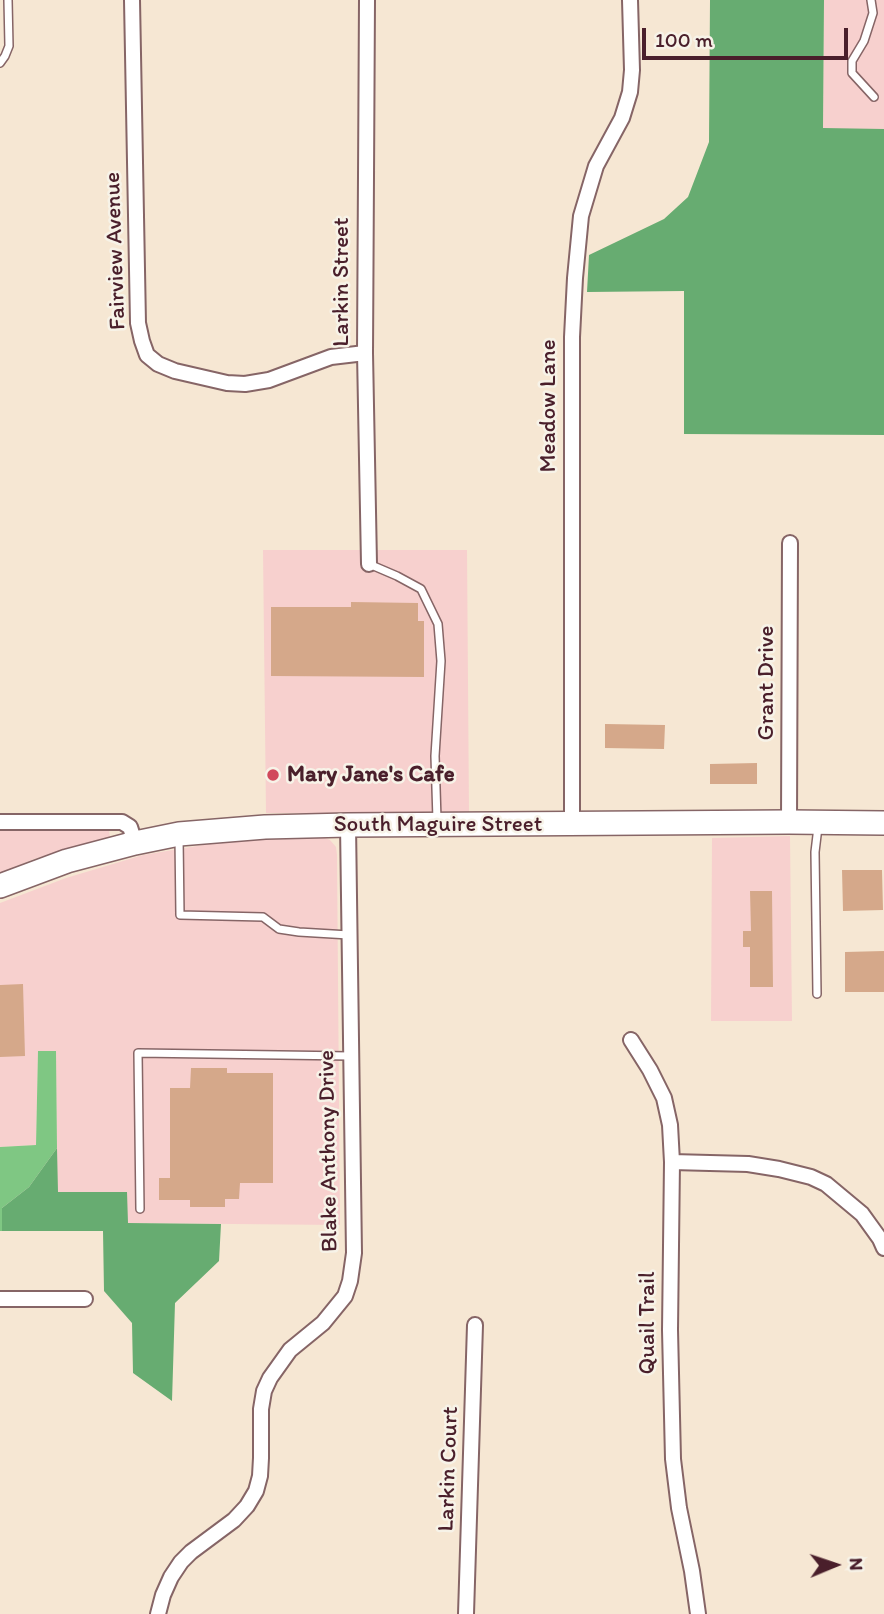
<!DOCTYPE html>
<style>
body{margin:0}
#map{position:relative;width:884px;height:1614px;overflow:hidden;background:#f6e7d3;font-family:Itim,sans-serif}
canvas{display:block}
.north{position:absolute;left:800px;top:1530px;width:70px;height:70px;-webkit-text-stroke:5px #f7f3e8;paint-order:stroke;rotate:88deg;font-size:19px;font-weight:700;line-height:28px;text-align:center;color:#4a1f2b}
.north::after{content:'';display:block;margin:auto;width:24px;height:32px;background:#4a1f2b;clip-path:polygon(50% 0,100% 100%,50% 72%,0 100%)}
.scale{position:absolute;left:642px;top:28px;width:206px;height:32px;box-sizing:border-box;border:4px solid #4a1f2b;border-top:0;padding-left:9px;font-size:21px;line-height:24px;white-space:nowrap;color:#4a1f2b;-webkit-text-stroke:5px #f7f3e8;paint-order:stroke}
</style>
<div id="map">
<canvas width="884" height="1614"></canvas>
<div class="north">N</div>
<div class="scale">100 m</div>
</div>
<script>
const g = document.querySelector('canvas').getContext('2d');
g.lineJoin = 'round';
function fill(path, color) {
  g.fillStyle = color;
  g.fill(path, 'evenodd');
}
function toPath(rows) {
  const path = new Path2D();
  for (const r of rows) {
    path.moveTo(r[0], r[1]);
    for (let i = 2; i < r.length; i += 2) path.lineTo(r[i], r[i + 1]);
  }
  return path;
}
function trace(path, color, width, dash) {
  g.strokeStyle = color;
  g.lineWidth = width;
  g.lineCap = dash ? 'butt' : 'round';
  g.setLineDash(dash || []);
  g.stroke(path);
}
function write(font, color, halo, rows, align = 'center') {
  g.font = font + ' Itim,sans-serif';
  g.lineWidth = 5;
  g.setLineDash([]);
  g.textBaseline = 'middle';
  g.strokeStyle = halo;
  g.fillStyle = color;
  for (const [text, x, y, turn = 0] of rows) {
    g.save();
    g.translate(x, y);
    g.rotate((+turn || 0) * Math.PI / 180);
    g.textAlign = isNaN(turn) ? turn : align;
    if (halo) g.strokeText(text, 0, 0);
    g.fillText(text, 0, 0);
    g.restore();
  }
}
const built = toPath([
 [824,0,884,0,884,129,823,129],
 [263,550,467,550,469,813,266,813],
 [0,829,109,830,110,837,34,859,0,873],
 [790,836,792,1021,711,1021,712,838],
 [322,837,330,840,336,847,337,855,340,1225,127,1223,127,1192,57,1192,56,1051,38,1051,36,1145,0,1147,0,903,66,878,143,855,227,841]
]);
const green = toPath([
 [38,1051,56,1051,57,1148,29,1187,2,1208,2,1231,0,1231,0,1147,36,1145]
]);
const forest = toPath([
 [710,0,824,0,823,128,884,129,884,435,684,434,684,291,587,292,589,255,664,219,688,197,709,142],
 [57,1148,58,1192,127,1192,128,1223,221,1224,219,1261,175,1303,172,1401,133,1373,132,1323,104,1291,103,1231,2,1231,2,1208,29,1187]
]);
const building = toPath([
 [351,602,418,603,418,621,424,621,424,677,271,676,271,607,351,607],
 [605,724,665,725,664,749,605,748],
 [757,763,757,784,710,784,710,764],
 [842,870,882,870,883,910,843,911],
 [750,891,772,891,773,987,750,987,750,947,743,947,743,931,751,931],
 [884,951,884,992,845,992,845,952],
 [23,984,25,1056,0,1057,0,985],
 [191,1068,227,1068,227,1073,273,1073,273,1183,240,1183,239,1199,225,1199,225,1207,190,1207,190,1200,159,1200,159,1178,170,1178,170,1088,190,1088]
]);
const lane = toPath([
 [871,0,873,13,864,41,852,61,852,73,874,97],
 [0,63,5,56,9,46,8,0],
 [369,564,397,576,421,589,438,624,441,661,435,756,437,820],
 [179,838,180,915,263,917,279,929,299,932,349,935],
 [817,994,815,852,818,827],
 [140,1209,138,1053,350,1056]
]);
const street = toPath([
 [132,0,138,323,142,341,147,355,158,364,175,371,227,383,245,384,269,380,331,357,365,353],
 [367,0,365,353,369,564],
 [0,822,122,822,130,827,135,843],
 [789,822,790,543],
 [572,824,572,337,575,278,581,216,596,166,622,118,630,92,632,70,630,0],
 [631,1040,650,1070,664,1098,670,1125,672,1162,670,1330,673,1459,679,1508,692,1571,698,1614],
 [672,1162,748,1164,779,1169,811,1177,826,1184,862,1214,880,1239,884,1248],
 [0,1299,85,1299],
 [158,1614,163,1595,171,1577,181,1562,191,1552,234,1520,247,1506,256,1491,260,1476,261,1458,261,1409,264,1391,270,1378,290,1350,323,1323,345,1296,350,1281,354,1253,348,825],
 [466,1614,475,1325]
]);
const primary = toPath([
 [0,886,67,861,135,843,179,834,265,827,348,825,789,822,884,823]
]);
const markers = [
 [273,775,7,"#d1495b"]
];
const streetNames = [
 ["Fairview Avenue",116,251,-92],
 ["Larkin Street",342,282,-90],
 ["Meadow Lane",549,406,-90],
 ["Grant Drive",767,683,-90],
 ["South Maguire Street",438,825],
 ["Blake Anthony Drive",329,1151,-91],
 ["Quail Trail",648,1323,-90],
 ["Larkin Court",449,1469,-88]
];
const poiNames = [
 ["Mary Jane's Cafe",287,775]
];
fill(built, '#f7d0ce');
fill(green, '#7fc783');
fill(forest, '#67ac71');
fill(building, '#d5a88a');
trace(lane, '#866566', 10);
trace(street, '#866566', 18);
trace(primary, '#866566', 26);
trace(lane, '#fff', 7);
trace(street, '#fff', 14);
trace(primary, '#fff', 23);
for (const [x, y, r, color] of markers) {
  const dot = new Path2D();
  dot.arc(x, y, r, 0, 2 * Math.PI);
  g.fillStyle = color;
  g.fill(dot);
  trace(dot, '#f7f3e8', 2.5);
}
write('23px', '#4a1f2b', '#f7f3e8', streetNames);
write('bold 23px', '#4a1f2b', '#f7f3e8', poiNames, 'left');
</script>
